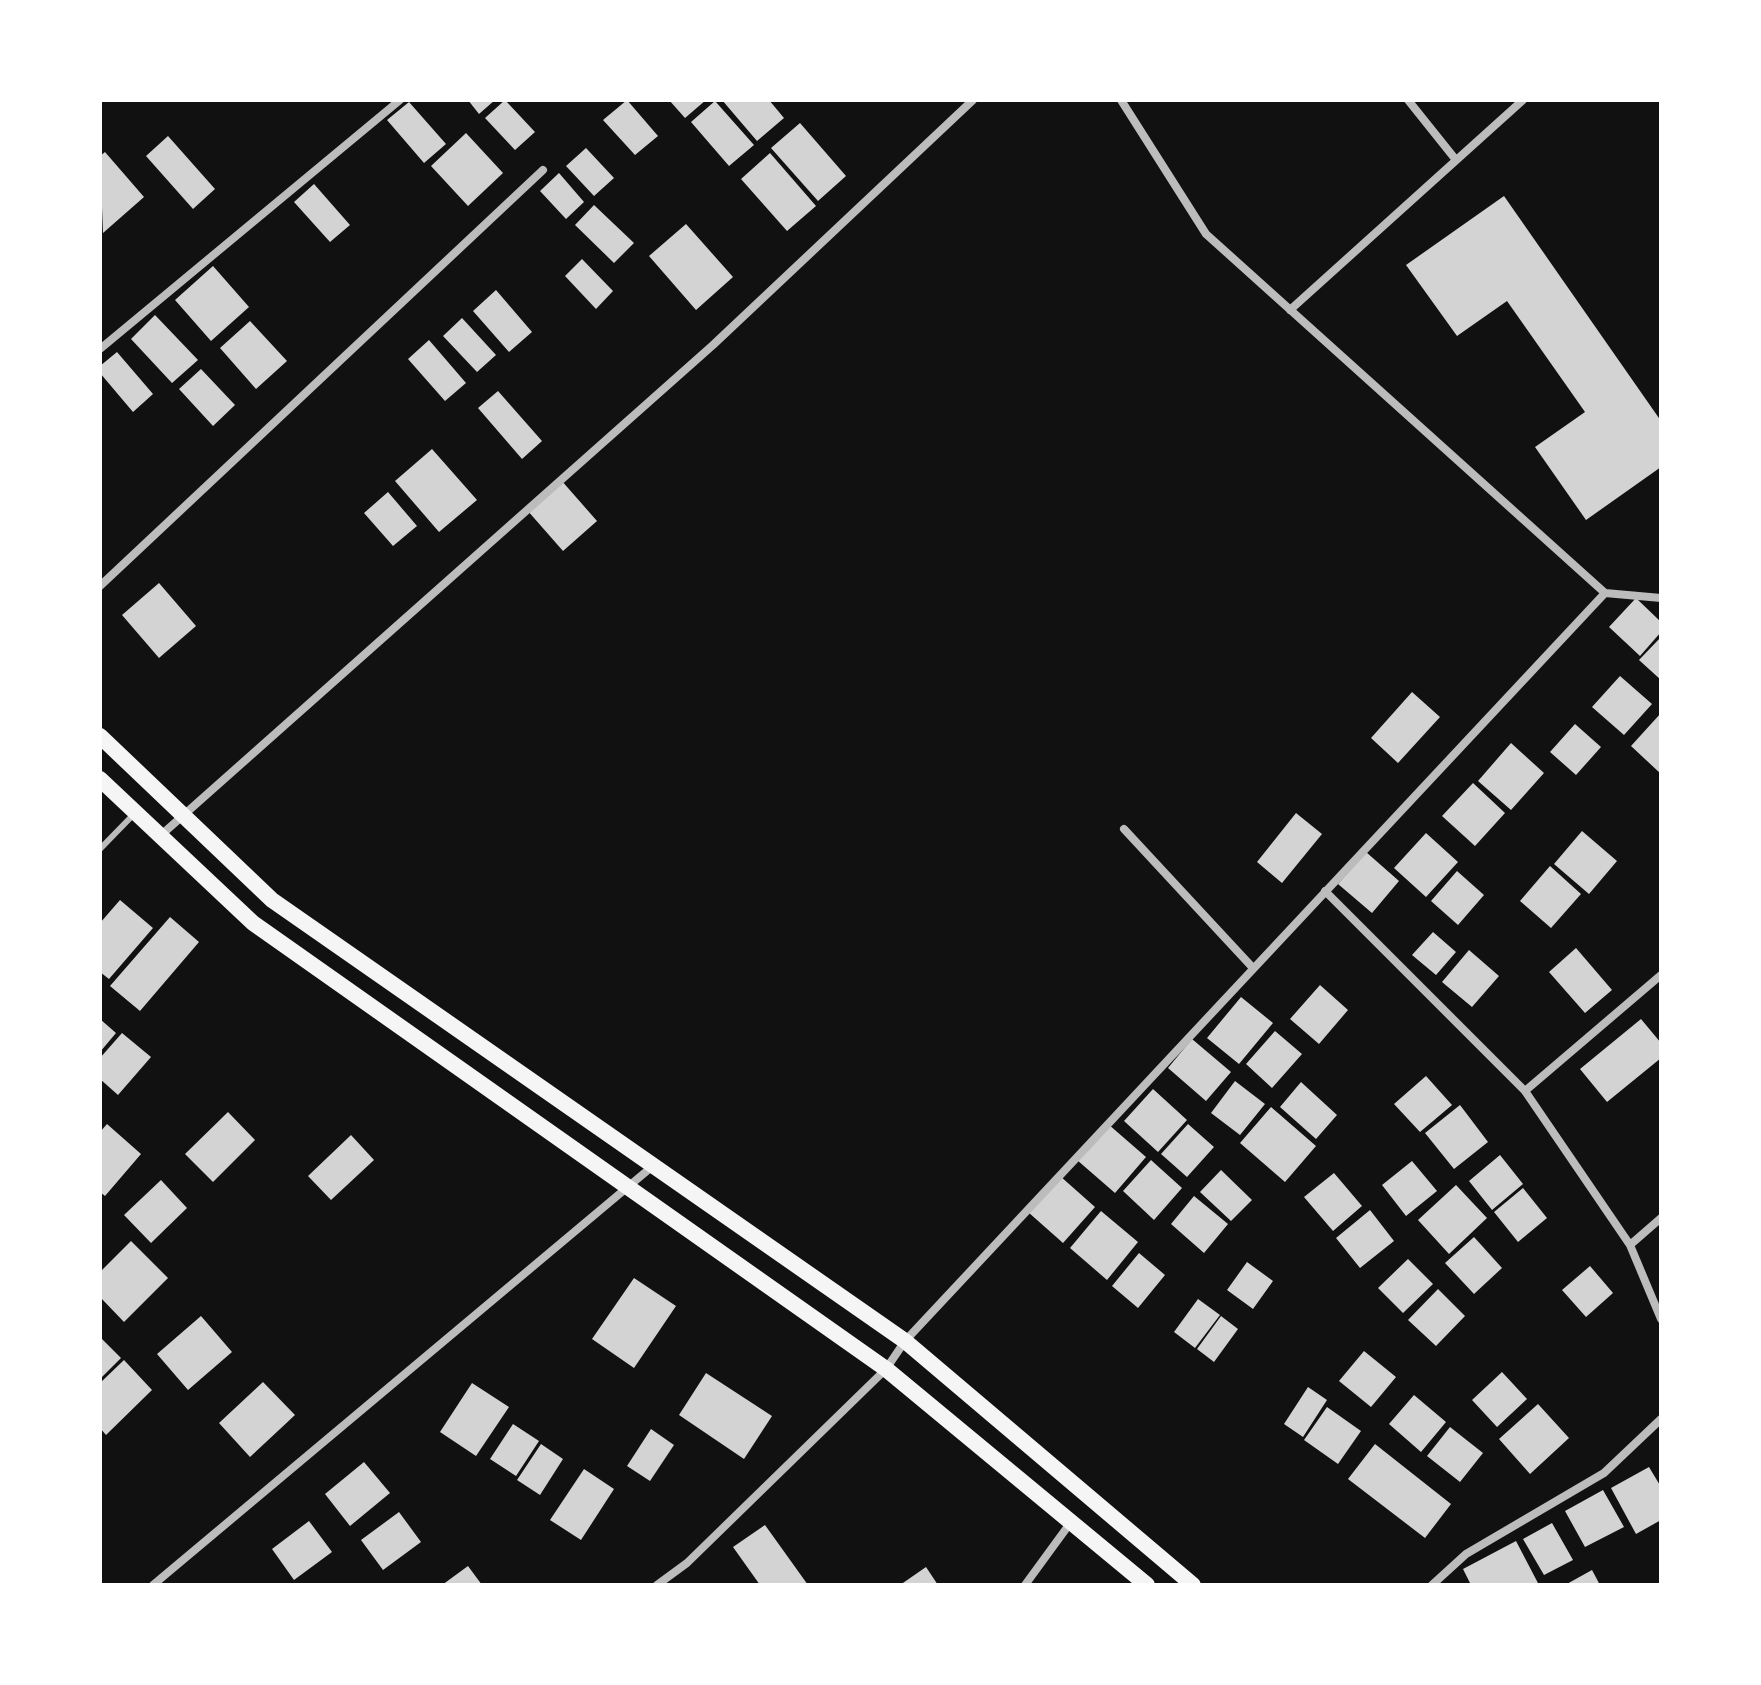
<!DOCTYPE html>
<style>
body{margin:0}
#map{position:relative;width:1761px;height:1685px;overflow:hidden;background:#111;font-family:"PT Serif",serif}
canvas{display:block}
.frame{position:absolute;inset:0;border:102px solid #fff;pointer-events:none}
</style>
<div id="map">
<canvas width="1761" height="1685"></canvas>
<div class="frame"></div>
</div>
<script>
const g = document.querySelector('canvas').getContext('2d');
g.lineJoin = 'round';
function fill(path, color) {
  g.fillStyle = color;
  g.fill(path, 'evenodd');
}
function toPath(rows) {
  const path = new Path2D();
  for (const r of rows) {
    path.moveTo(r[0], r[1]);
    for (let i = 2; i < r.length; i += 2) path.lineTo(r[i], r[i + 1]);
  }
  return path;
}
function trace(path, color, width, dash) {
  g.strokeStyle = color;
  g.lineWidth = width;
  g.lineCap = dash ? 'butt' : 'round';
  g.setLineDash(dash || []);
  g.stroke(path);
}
const building = toPath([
 [468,100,495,100,479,114],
 [505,100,535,132,515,150,485,118],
 [627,100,658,136,635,155,603,120],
 [669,100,706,100,685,118],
 [722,100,769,100,784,118,757,141],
 [715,101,754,145,729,166,691,122],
 [409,102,446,144,424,163,387,120],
 [800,123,846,176,818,201,771,148],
 [466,133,503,173,468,206,431,166],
 [168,136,215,189,193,209,146,156],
 [586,148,614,178,594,196,566,166],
 [105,152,144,197,103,233,100,156],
 [770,153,816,206,787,231,741,179],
 [559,173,584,202,566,219,540,191],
 [314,184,350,225,330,242,294,202],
 [1504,196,1661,421,1661,467,1586,520,1535,447,1585,412,1507,301,1457,336,1406,265],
 [594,205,634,243,614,263,575,225],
 [686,224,733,277,696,310,649,256],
 [582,259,613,291,596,309,565,276],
 [213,266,249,307,211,341,175,300],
 [496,290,532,332,509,352,473,311],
 [155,315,198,360,172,383,131,339],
 [462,318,496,355,477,372,443,336],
 [250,321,287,361,256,389,220,348],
 [429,340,466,383,445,401,408,359],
 [117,352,153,394,133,412,100,373,100,366],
 [201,369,235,405,213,426,179,389],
 [498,391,542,441,522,459,478,408],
 [432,449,477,500,439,532,395,481],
 [561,480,597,521,563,551,527,510],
 [388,492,417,526,393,546,364,513],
 [159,583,196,626,159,658,122,615],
 [1636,598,1661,622,1661,632,1640,656,1609,627],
 [1661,637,1661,680,1639,660],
 [1620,676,1652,704,1624,735,1592,707],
 [1412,692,1440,717,1398,763,1371,738],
 [1661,713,1661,774,1631,746],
 [1575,724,1601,747,1576,775,1550,752],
 [1511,743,1544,773,1511,810,1478,781],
 [1473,783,1505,813,1475,846,1442,816],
 [1296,813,1322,834,1282,883,1257,862],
 [1582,831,1617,861,1589,894,1554,864],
 [1426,833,1458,862,1426,897,1394,868],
 [1366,852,1399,881,1372,913,1338,884],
 [1550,866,1581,894,1551,928,1520,901],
 [1457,871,1484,895,1458,925,1431,901],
 [120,900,153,928,109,979,100,972,100,923],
 [170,917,199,942,140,1011,110,986],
 [1433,932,1456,952,1436,975,1412,955],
 [1576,948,1612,990,1585,1013,1549,972],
 [1469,950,1499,976,1472,1007,1442,982],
 [1320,985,1348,1010,1319,1044,1290,1019],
 [1241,997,1273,1023,1239,1064,1207,1038],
 [100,1019,116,1033,100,1052],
 [1641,1019,1661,1043,1661,1058,1607,1102,1580,1069],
 [1275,1031,1302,1054,1272,1088,1246,1064],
 [122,1033,151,1057,118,1095,100,1079,100,1058],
 [1192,1039,1231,1072,1206,1101,1168,1068],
 [1426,1076,1452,1105,1420,1132,1394,1104],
 [1235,1081,1265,1104,1240,1135,1211,1113],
 [1301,1082,1337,1115,1316,1139,1280,1107],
 [1153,1089,1187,1120,1158,1152,1124,1121],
 [1460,1105,1488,1142,1454,1169,1425,1133],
 [1271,1107,1316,1146,1285,1182,1240,1143],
 [228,1112,255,1140,213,1182,185,1154],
 [107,1124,141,1154,105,1196,100,1192,100,1132],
 [1108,1124,1146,1157,1115,1193,1077,1160],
 [1188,1124,1214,1147,1187,1177,1161,1154],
 [351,1135,374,1160,331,1200,308,1176],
 [1500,1155,1523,1184,1492,1210,1469,1181],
 [1151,1160,1182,1188,1154,1220,1123,1191],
 [1412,1161,1437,1191,1406,1216,1382,1185],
 [1221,1170,1252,1200,1231,1221,1200,1192],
 [1334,1173,1362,1206,1333,1231,1304,1197],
 [1060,1176,1095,1207,1063,1243,1028,1212],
 [161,1180,187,1208,151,1243,124,1215],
 [1456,1185,1487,1218,1449,1254,1418,1220],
 [1523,1188,1547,1218,1518,1242,1494,1212],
 [1194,1196,1228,1224,1204,1253,1171,1224],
 [1370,1210,1394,1241,1360,1268,1336,1238],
 [1101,1211,1138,1242,1107,1280,1070,1248],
 [1474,1237,1502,1268,1474,1294,1445,1263],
 [131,1241,168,1278,124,1322,100,1297,100,1272],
 [1139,1253,1165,1275,1138,1308,1112,1286],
 [1408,1259,1433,1284,1403,1313,1378,1288],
 [1247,1262,1273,1281,1253,1309,1227,1290],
 [1590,1266,1613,1293,1586,1317,1562,1290],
 [634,1278,676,1306,634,1368,592,1339],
 [1438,1289,1465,1316,1436,1346,1408,1320],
 [1198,1299,1220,1315,1195,1348,1174,1332],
 [201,1316,232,1352,188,1390,157,1354],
 [1221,1316,1238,1329,1214,1362,1197,1349],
 [100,1337,121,1358,100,1379],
 [1364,1351,1396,1377,1371,1407,1339,1381],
 [124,1360,152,1390,106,1435,100,1428,100,1383],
 [1502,1372,1527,1399,1497,1427,1472,1400],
 [706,1373,772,1416,744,1459,679,1415],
 [263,1382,295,1415,250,1457,219,1423],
 [472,1383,509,1407,476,1456,440,1432],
 [1308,1387,1327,1400,1303,1437,1284,1424],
 [1414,1395,1446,1422,1421,1452,1389,1424],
 [1538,1404,1569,1438,1530,1474,1499,1439],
 [1327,1407,1361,1431,1338,1464,1304,1440],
 [513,1424,539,1441,516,1476,490,1459],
 [1450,1427,1483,1453,1460,1482,1427,1456],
 [651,1429,674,1445,650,1481,627,1466],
 [541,1444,563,1459,540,1495,517,1480],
 [1375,1444,1451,1504,1425,1538,1348,1479],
 [364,1462,390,1493,350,1526,325,1494],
 [1649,1467,1661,1487,1661,1520,1636,1534,1611,1488],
 [584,1469,614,1489,581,1540,550,1520],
 [1603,1490,1624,1527,1585,1547,1565,1511],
 [399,1512,421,1542,383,1570,361,1540],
 [309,1521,332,1552,294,1580,272,1549],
 [1552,1523,1573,1560,1544,1575,1523,1539],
 [765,1525,808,1585,760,1585,733,1547],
 [1516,1541,1539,1585,1471,1585,1463,1569],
 [468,1566,482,1585,442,1585],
 [926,1567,938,1585,900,1585],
 [1592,1570,1600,1585,1565,1585]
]);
const service = toPath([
 [100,849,135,813]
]);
const minor = toPath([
 [1408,100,1456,160],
 [1290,310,1523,100],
 [100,349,400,100],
 [100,586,543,170],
 [1605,593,1661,598],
 [1124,829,1253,968],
 [160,836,713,345,973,100],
 [1325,891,1525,1091,1630,1245,1661,1319],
 [1525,1091,1661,975],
 [1630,1245,1661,1218],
 [153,1585,654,1165],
 [657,1585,687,1563,886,1369,905,1341,1605,593,1206,234,1121,100],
 [1025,1585,1071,1522],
 [1432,1585,1466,1554,1604,1473,1661,1419]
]);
const secondary = toPath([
 [100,736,272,900,905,1341,1193,1585],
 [100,779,253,923,886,1369,1147,1585]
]);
fill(building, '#d3d3d3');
trace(service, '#bcbcbc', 6);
trace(minor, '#bcbcbc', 8);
trace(secondary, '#f5f5f5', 16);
</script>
